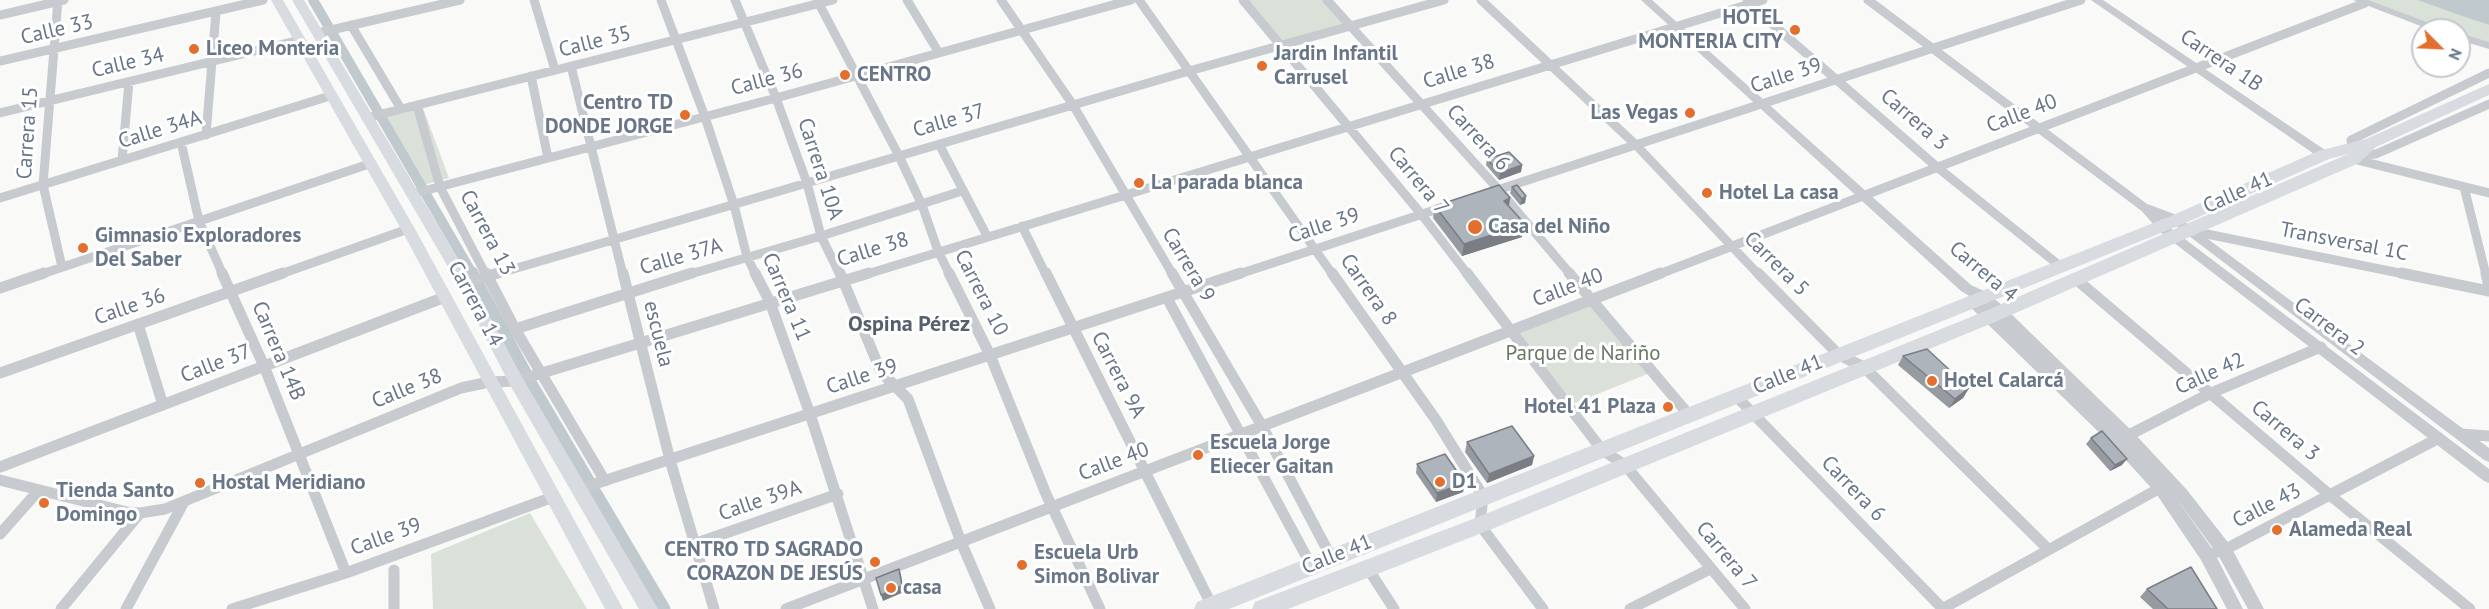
<!DOCTYPE html>
<meta charset="utf-8">
<style>
body{margin:0}
#map{position:relative;width:2489px;height:609px;overflow:hidden;background:#f9f9f7;font-family:"PT Sans",sans-serif}
canvas{display:block}
.north{position:absolute;left:2411px;top:18px;width:60px;height:60px;box-sizing:border-box;background:#fff;border:2px solid #c3c8cf;border-radius:50%;rotate:114deg;font-size:16px;font-weight:700;line-height:24px;text-align:center;color:#687688}
.north::after{content:'';display:block;margin:auto;width:21px;height:27px;background:#e36e2d;clip-path:polygon(50% 0,100% 100%,50% 72%,0 100%)}
</style>
<div id="map">
<canvas width="2489" height="609"></canvas>
<div class="north">N</div>
</div>
<script>
const g = document.querySelector('canvas').getContext('2d');
g.lineJoin = 'round';
function fill(path, color) {
  g.fillStyle = color;
  g.fill(path, 'evenodd');
}
function toPath(rows) {
  const path = new Path2D();
  for (const r of rows) {
    path.moveTo(r[0], r[1]);
    for (let i = 2; i < r.length; i += 2) path.lineTo(r[i], r[i + 1]);
  }
  return path;
}
function trace(path, color, width, dash) {
  g.strokeStyle = color;
  g.lineWidth = width;
  g.lineCap = dash ? 'butt' : 'round';
  g.setLineDash(dash || []);
  g.stroke(path);
}
function write(font, color, halo, rows, align = 'center') {
  g.font = font + ' "PT Sans",sans-serif';
  g.lineWidth = 6;
  g.setLineDash([]);
  g.textBaseline = 'middle';
  g.strokeStyle = halo;
  g.fillStyle = color;
  for (const [text, x, y, turn = 0] of rows) {
    g.save();
    g.translate(x, y);
    g.rotate((+turn || 0) * Math.PI / 180);
    g.textAlign = isNaN(turn) ? turn : align;
    if (halo) g.strokeText(text, 0, 0);
    g.fillText(text, 0, 0);
    g.restore();
  }
}
const green = toPath([
 [1246,0,1326,0,1346,25,1281,44],
 [2361,0,2417,0,2489,25,2489,44,2459,34,2459,30,2448,30],
 [423,108,449,178,417,187,378,119],
 [1592,302,1650,373,1570,405,1517,332],
 [530,513,587,609,433,609,431,554]
]);
const water = toPath([
 [2417,0,2489,0,2489,25,2462,16]
]);
const canalFar1 = toPath([
 [313,0,473,275]
]);
const canal = toPath([
 [472,273,531,384,664,609]
]);
const minorFar1 = toPath([
 [58,0,43,185,62,267],
 [534,0,555,70],
 [661,0,705,117,734,205,747,257,756,275],
 [735,0,776,98,807,183,821,236,840,275],
 [817,0,899,156,922,205,938,251,950,275],
 [907,0,939,53],
 [1001,0,1073,105,1173,275],
 [1139,0,1333,275],
 [1243,0,1422,215,1468,275],
 [1327,0,1499,190,1571,275],
 [1481,0,1636,145,1759,275],
 [1868,0,2145,208,2161,226],
 [1747,2,1937,167,2060,266],
 [0,15,64,0],
 [351,25,401,109],
 [318,33,460,0],
 [0,61,263,0],
 [571,66,623,275],
 [531,76,548,158],
 [417,105,440,187,486,275],
 [0,113,300,40],
 [366,118,833,0],
 [206,135,216,12],
 [181,142,199,221,223,275],
 [939,144,987,236],
 [2352,147,2351,140,2489,73],
 [2359,155,2376,154,2489,104],
 [2353,159,2489,193],
 [122,160,129,82],
 [2464,187,2486,275],
 [1488,193,2081,0],
 [412,194,776,98,1131,0],
 [0,198,330,96],
 [2148,209,2177,220],
 [1022,226,1046,275],
 [2192,231,2409,275],
 [39,275,369,164],
 [278,275,408,229],
 [493,275,1189,71,1444,0],
 [687,275,821,236,962,191],
 [864,275,1763,0],
 [1236,275,1447,206],
 [1657,275,2365,3]
]);
const minor = toPath([
 [222,273,264,366,346,573],
 [486,273,515,329,605,481],
 [623,273,670,460,714,609],
 [755,273,770,302,810,414,873,609],
 [840,273,881,372,908,399,961,542,990,609],
 [949,273,990,355,1046,494,1100,609],
 [1046,273,1212,606],
 [1172,273,1262,426,1331,557],
 [1332,273,1436,420,1483,496,1480,525,1543,609],
 [1467,273,1602,450,1625,465,1745,609],
 [1569,273,1689,415],
 [1758,273,1839,355,1864,367,2048,549],
 [2401,273,2489,291],
 [2486,273,2489,287],
 [2077,280,2331,496,2470,609],
 [465,283,498,273],
 [0,288,44,273],
 [1167,298,1311,565],
 [138,324,163,405],
 [515,329,692,273],
 [0,373,283,273],
 [1736,396,1943,609],
 [2461,434,2489,436],
 [2123,438,2211,393,2321,347],
 [0,467,445,297],
 [0,480,127,512,140,513,165,509,461,388,489,382,516,381,869,273],
 [579,489,1241,273],
 [0,534,39,490],
 [694,544,838,494],
 [2207,555,2224,550,2439,438],
 [1367,567,1394,609],
 [394,570,394,609],
 [61,609,140,513],
 [126,609,184,502],
 [232,609,346,573,553,497],
 [786,609,1661,273],
 [1630,609,1710,569],
 [1942,609,2160,488]
]);
const tertiary = toPath([
 [1641,0,1652,0,1971,285,1988,293,2005,308,2133,432,2187,490,2230,545,2264,609,2248,609,2218,555,2174,495,2213,550,2243,609,2227,609,2201,560,2155,492,2112,445,1968,305,1966,301,1971,297,1961,291,1641,0],
 [2091,0,2103,0,2328,152,2330,155,2328,158,2320,158,2091,0],
 [2353,0,2368,0,2448,30,2431,30,2353,0],
 [2459,33,2489,42,2489,49,2459,40,2459,33],
 [2177,216,2489,448,2489,462,2484,460,2172,223,2171,220,2177,216],
 [2161,221,2489,469,2489,483,2484,481,2156,229,2155,226,2156,223,2161,221]
]);
const secondary = toPath([
 [271,0,283,0,415,229,623,609,605,609,401,229,271,0],
 [292,0,304,0,470,279,522,377,658,609,639,609,510,385,458,284,292,0]
]);
const primary = toPath([
 [2489,84,2489,95,2376,147,2359,163,1995,322,1487,531,1288,609,1252,609,1255,602,1473,519,1983,312,2348,154,2329,159,2183,224,1229,609,1194,609,1197,602,2171,216,2318,151,2366,139,2489,84]
]);
const wall = toPath([
 [1487,159,1522,165,1521,172,1499,180,1486,165],
 [1512,187,1526,196,1525,203,1520,205,1510,193],
 [1510,198,1509,206,1522,237,1462,256,1433,218,1435,206],
 [1903,356,1969,388,1963,398,1949,408,1898,365],
 [2091,438,2122,465,2110,471,2086,444],
 [1467,442,1534,456,1532,465,1487,483,1465,452],
 [1417,464,1465,483,1463,492,1436,502,1416,473],
 [2147,589,2217,609,2153,609,2140,597]
]);
const shadedWall = toPath([
 [1522,165,1521,172,1499,180,1500,173],
 [1526,196,1525,203,1520,205,1522,199],
 [1510,198,1508,211,1504,201],
 [1525,224,1522,237,1462,256,1464,244],
 [1969,388,1963,398,1949,408,1955,399],
 [1534,456,1532,465,1487,483,1489,474],
 [2127,459,2122,465,2110,471,2115,465],
 [1465,483,1463,492,1436,502,1437,493],
 [899,569,901,575,904,592,883,601,881,595]
]);
const building = toPath([
 [1509,152,1522,165,1500,173,1487,159,1509,152],
 [1499,185,1510,198,1504,201,1525,224,1464,244,1435,206,1499,185],
 [1517,185,1526,196,1522,199,1512,187,1517,185],
 [1927,349,1969,388,1955,399,1903,356,1927,349],
 [1512,426,1534,456,1489,474,1467,442,1512,426],
 [2102,431,2127,459,2115,465,2091,438,2102,431],
 [1445,454,1465,483,1437,493,1417,464,1445,454],
 [2191,567,2217,609,2168,609,2147,589,2191,567],
 [899,569,902,586,881,595,876,578,899,569]
]);
const markers = [
 [1795,30,6,"#e36e2d"],
 [194,49,6,"#e36e2d"],
 [1262,66,6,"#e36e2d"],
 [845,75,6,"#e36e2d"],
 [1690,113,6,"#e36e2d"],
 [685,115,6,"#e36e2d"],
 [1139,183,6,"#e36e2d"],
 [1707,193,6,"#e36e2d"],
 [1475,227,8,"#e36e2d"],
 [83,248,6,"#e36e2d"],
 [1932,381,6,"#e36e2d"],
 [1668,407,6,"#e36e2d"],
 [1198,455,6,"#e36e2d"],
 [1440,482,6,"#e36e2d"],
 [200,483,6,"#e36e2d"],
 [44,503,6,"#e36e2d"],
 [2277,530,6,"#e36e2d"],
 [875,562,6,"#e36e2d"],
 [1022,565,6,"#e36e2d"],
 [891,588,6,"#e36e2d"]
];
const poiNames = [
 ["HOTEL",1783,18,"right"],
 ["MONTERIA CITY",1783,42,"right"],
 ["Liceo Monteria",206,49],
 ["Jardin Infantil",1274,54],
 ["Carrusel",1274,78],
 ["CENTRO",857,75],
 ["Centro TD",673,103,"right"],
 ["DONDE JORGE",673,127,"right"],
 ["Las Vegas",1678,113,"right"],
 ["La parada blanca",1151,183],
 ["Hotel La casa",1719,193],
 ["Casa del Niño",1488,227],
 ["Gimnasio Exploradores",95,236],
 ["Del Saber",95,260],
 ["Hotel Calarcá",1944,381],
 ["Hotel 41 Plaza",1656,407,"right"],
 ["Escuela Jorge",1210,443],
 ["Eliecer Gaitan",1210,467],
 ["D1",1452,482],
 ["Hostal Meridiano",212,483],
 ["Tienda Santo",56,491],
 ["Domingo",56,515],
 ["Alameda Real",2289,530],
 ["CENTRO TD SAGRADO",863,550,"right"],
 ["CORAZON DE JESÚS",863,574,"right"],
 ["Escuela Urb",1034,553],
 ["Simon Bolivar",1034,577],
 ["casa",903,588]
];
const streetNames = [
 ["Calle 33",57,30,-13],
 ["Calle 35",595,42,-14],
 ["Carrera 1B",2221,61,34],
 ["Calle 34",128,63,-13],
 ["Calle 38",1459,72,-17],
 ["Calle 39",1786,76,-18],
 ["Calle 36",767,80,-15],
 ["Calle 40",2022,114,-21],
 ["Carrera 3",1914,120,41],
 ["Calle 37",949,121,-16],
 ["Calle 34A",160,130,-17],
 ["Carrera 15",28,133,-86],
 ["Carrera 6",1478,138,47],
 ["Carrera 10A",820,169,72],
 ["Carrera 7",1418,181,50],
 ["Calle 41",2238,193,-24],
 ["Calle 39",1324,226,-18],
 ["Carrera 13",487,233,62],
 ["Transversal 1C",2344,242,11],
 ["Calle 38",873,250,-17],
 ["Calle 37A",681,257,-16],
 ["Carrera 5",1776,264,45],
 ["Carrera 9",1188,265,59],
 ["Carrera 4",1983,272,40],
 ["Calle 40",1568,288,-21],
 ["Carrera 8",1368,290,55],
 ["Carrera 10",981,293,63],
 ["Carrera 11",786,297,67],
 ["Carrera 14",475,304,62],
 ["Calle 36",130,307,-19],
 ["Carrera 2",2329,327,37],
 ["escuela",658,334,76],
 ["Carrera 14B",278,351,67],
 ["Calle 37",216,364,-21],
 ["Calle 42",2210,374,-24],
 ["Carrera 9A",1118,375,63],
 ["Calle 41",1788,375,-22],
 ["Calle 39",862,377,-18],
 ["Calle 38",407,389,-22],
 ["Carrera 3",2285,431,40],
 ["Calle 40",1114,462,-21],
 ["Carrera 6",1853,489,46],
 ["Calle 39A",760,501,-19],
 ["Calle 43",2267,506,-27],
 ["Calle 39",386,537,-20],
 ["Calle 41",1337,555,-22],
 ["Carrera 7",1726,556,50]
];
const parkNames = [
 ["Parque de Nariño",1583,354]
];
const neighbourhoodNames = [
 ["Ospina Pérez",909,325]
];
fill(green, '#dae1d8');
fill(water, '#c0c9ce');
trace(canalFar1, '#c0c9ce', 10);
trace(canal, '#c0c9ce', 13);
trace(minorFar1, '#c7cace', 9);
trace(minor, '#c7cace', 11);
fill(tertiary, '#c7cace');
fill(secondary, '#d8dbe0');
fill(primary, '#d8dbe0');
fill(wall, '#969ba2');
fill(shadedWall, '#7a7e84');
fill(building, '#aeb4bc');
trace(building, '#7a7e84', 1.5);
for (const [x, y, r, color] of markers) {
  const dot = new Path2D();
  dot.arc(x, y, r, 0, 2 * Math.PI);
  g.fillStyle = color;
  g.fill(dot);
  trace(dot, '#fff', 2);
}
write('bold 21px', '#687688', '#fff', poiNames, 'left');
write('21px', '#687688', '#fff', streetNames);
write('21px', '#657a63', '#fff', parkNames);
write('bold 22px', '#56606d', '#fff', neighbourhoodNames);
</script>
